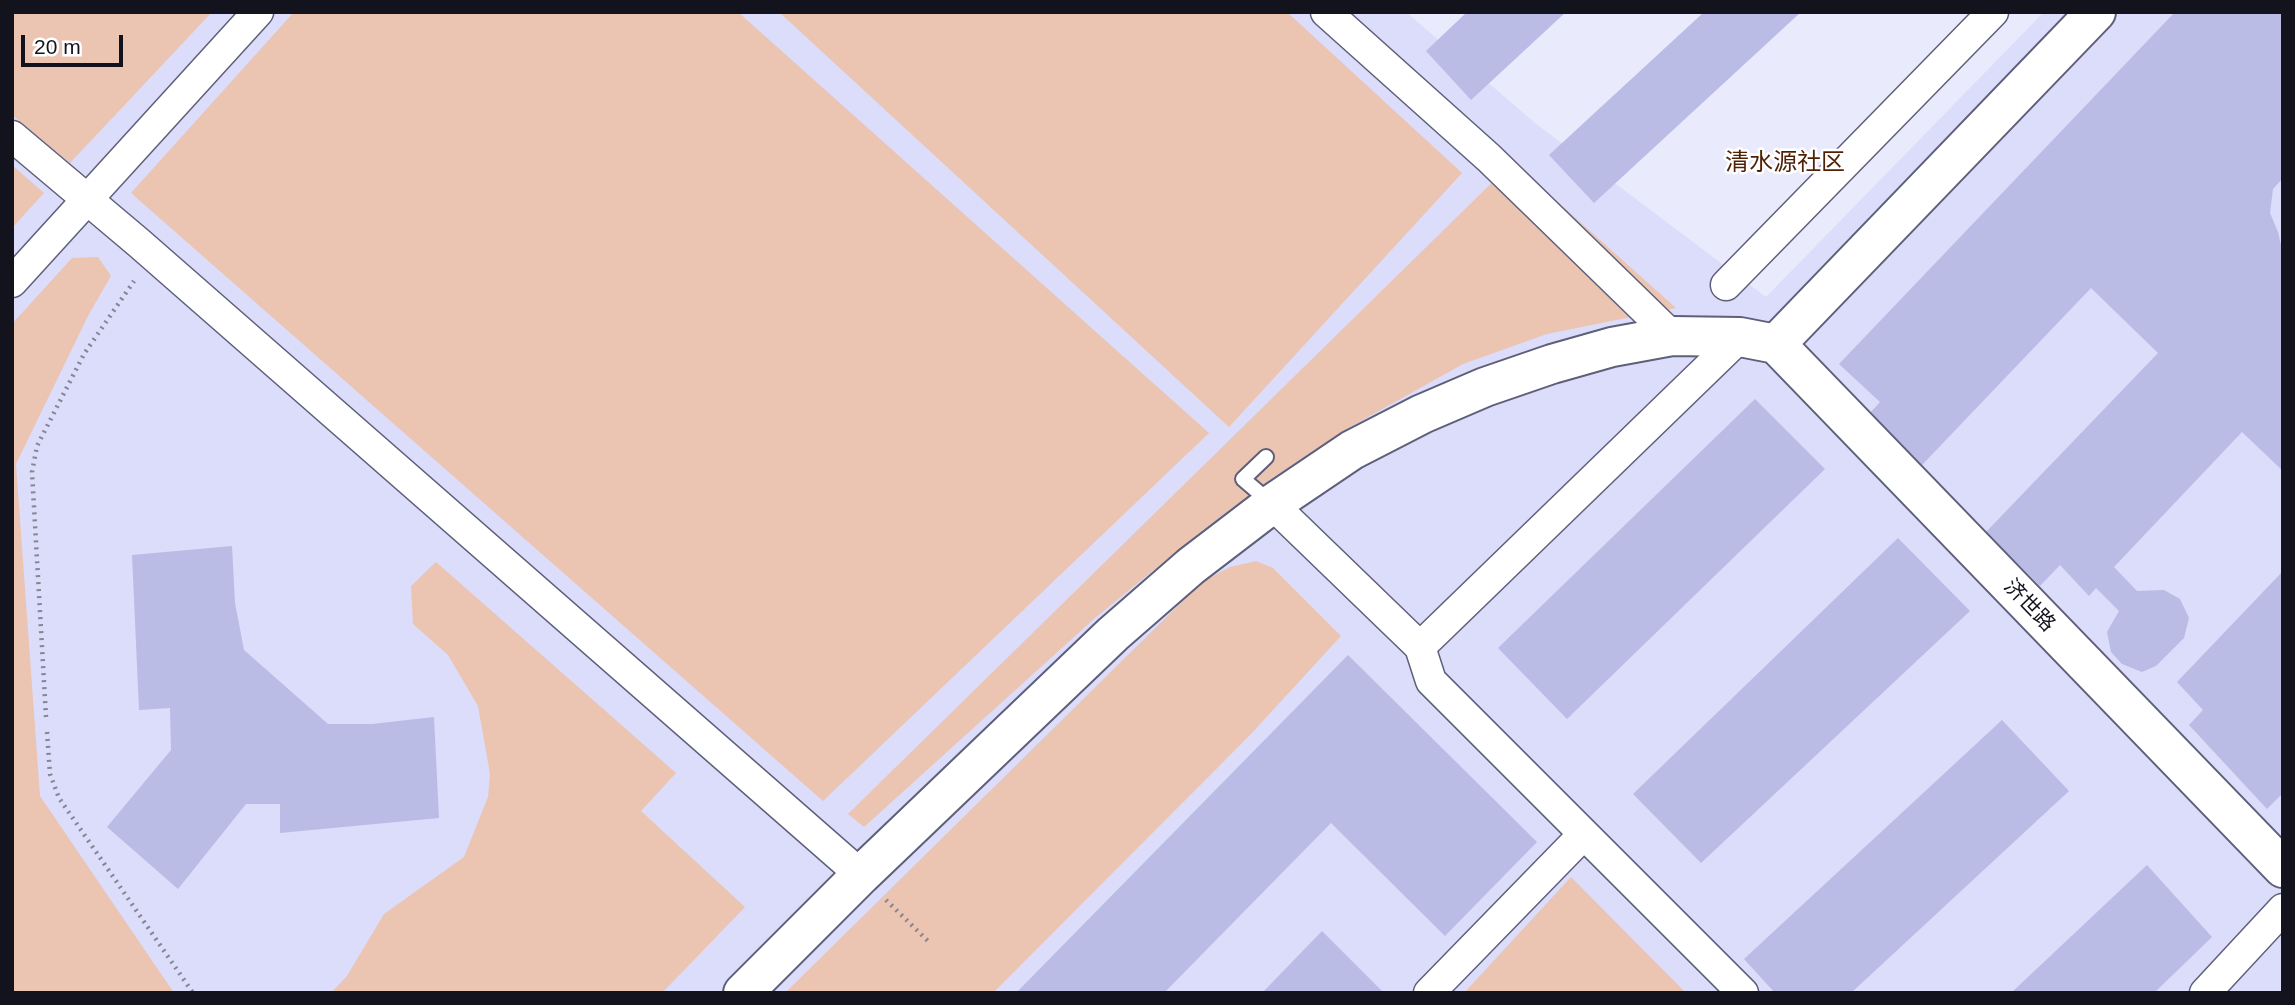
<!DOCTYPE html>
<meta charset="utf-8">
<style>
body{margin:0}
#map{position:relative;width:2295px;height:1005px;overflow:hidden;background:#e9eafc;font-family:Arial,sans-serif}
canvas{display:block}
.frame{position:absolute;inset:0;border:14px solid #13131e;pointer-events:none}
.scale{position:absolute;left:21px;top:35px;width:102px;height:32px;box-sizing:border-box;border:4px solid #13131e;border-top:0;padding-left:9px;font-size:21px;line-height:24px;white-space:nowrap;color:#13131e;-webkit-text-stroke:5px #fff;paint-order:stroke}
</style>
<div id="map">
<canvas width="2295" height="1005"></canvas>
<div class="frame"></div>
<div class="scale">20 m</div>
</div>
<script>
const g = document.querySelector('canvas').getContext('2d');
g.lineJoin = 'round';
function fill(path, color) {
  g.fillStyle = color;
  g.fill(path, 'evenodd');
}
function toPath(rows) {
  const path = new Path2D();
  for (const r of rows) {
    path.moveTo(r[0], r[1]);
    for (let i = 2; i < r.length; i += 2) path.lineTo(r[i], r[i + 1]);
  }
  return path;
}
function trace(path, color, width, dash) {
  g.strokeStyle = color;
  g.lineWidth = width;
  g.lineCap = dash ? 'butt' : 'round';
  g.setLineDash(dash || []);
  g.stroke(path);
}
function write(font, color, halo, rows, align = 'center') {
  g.font = font + ' Arial,"Noto Sans SC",sans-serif';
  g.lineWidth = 5;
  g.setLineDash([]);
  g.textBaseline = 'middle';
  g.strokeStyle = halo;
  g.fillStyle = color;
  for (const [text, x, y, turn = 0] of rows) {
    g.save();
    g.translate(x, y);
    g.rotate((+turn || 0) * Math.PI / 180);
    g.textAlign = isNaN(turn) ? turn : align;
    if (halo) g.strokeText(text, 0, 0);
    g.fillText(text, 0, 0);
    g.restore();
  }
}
const built = toPath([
 [12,12,1406,12,1535,123,1766,297,2044,12,2283,12,2283,993,12,993]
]);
const green = toPath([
 [12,12,212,12,70,163,12,115],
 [294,12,738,12,1209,433,823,801,131,193],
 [779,12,1287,12,1462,173,1229,427],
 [1513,162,1676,308,1547,334,1463,364,1343,431,1268,481,1199,533,1095,618,864,827,848,814],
 [12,165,44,193,12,228],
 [98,257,111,276,89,314,16,464,40,796,174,993,12,993,12,324,72,258],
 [1256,561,1273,568,1341,636,1250,735,993,993,785,993,1202,582,1230,567],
 [436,562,676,773,641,811,745,907,662,993,331,993,347,976,384,914,464,857,488,797,490,774,478,706,448,655,413,624,411,586],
 [1571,877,1686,993,1464,993]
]);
const building = toPath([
 [1467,12,1566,12,1471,100,1426,51],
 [1704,12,1801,12,1594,203,1549,155],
 [2175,12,2283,12,2283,178,2273,189,2270,213,2278,232,2283,254,2283,471,2242,432,2114,567,2137,591,2164,590,2180,599,2189,618,2184,638,2156,666,2142,672,2122,664,2111,652,2107,632,2119,611,2096,588,2089,596,2060,565,2040,586,1986,532,2158,353,2091,288,1922,465,1869,414,1880,402,1839,364],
 [1755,399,1825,469,1567,719,1498,648],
 [1898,538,1970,611,1701,863,1633,794],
 [232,546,235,603,244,650,328,724,372,724,434,717,439,818,280,833,280,804,246,804,178,889,107,827,171,750,170,708,139,710,132,555],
 [2283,571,2283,793,2267,809,2189,725,2203,710,2177,682],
 [1348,655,1537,842,1445,936,1331,823,1164,993,1016,993],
 [2002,720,2069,791,1851,993,1775,993,1744,959],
 [2147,865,2212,937,2154,993,2011,993],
 [1322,931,1384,993,1262,993]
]);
const path = toPath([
 [46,717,32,472,37,446,84,354,134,281],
 [47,732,50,774,59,798,193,993],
 [886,900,931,944]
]);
const lane = toPath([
 [1266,457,1243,479,1271,503]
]);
const street = toPath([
 [1326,12,1489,158,1672,336],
 [12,136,139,243,861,875],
 [12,282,258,12],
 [1726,285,1993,12],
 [1272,504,1420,647,1431,681,1743,993],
 [1420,647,1740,337],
 [1429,993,1583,835],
 [2205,993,2283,909]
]);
const secondary = toPath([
 [1776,344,2283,868],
 [1776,344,2096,12],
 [743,993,861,875,1113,634,1191,566,1272,504,1352,450,1422,414,1485,387,1552,364,1612,347,1672,336,1740,337,1776,344]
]);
const streetNames = [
 ["济世路",2029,606,46]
];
const quarterNames = [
 ["清水源社区",1785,163]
];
fill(built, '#dbddfb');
fill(green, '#ecc4b2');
fill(building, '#babce5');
trace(lane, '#5e5f79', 18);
trace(street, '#5e5f79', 33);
trace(secondary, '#5e5f79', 42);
trace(path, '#858694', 4.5, [2, 5]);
trace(lane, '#fff', 14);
trace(street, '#fff', 30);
trace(secondary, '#fff', 38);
write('21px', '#13131e', '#fff', streetNames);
write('24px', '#4f1f06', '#fff', quarterNames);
</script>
